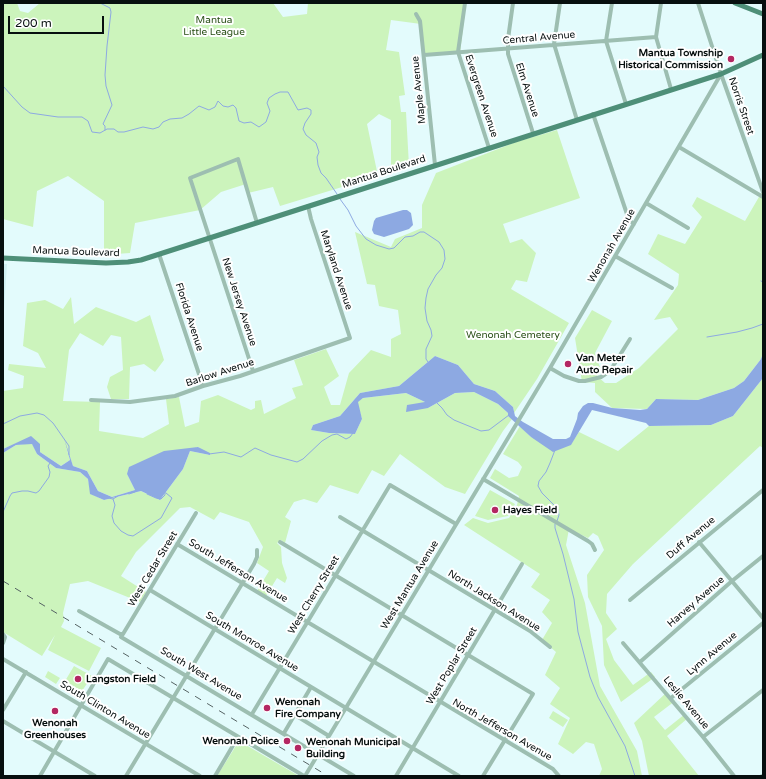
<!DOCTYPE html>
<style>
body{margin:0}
#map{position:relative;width:766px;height:779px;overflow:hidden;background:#e3fbfc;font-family:"Varela Round",sans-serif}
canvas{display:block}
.frame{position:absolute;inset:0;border:4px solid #070f0f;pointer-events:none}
.scale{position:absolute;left:8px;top:16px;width:96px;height:18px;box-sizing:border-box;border:2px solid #070f0f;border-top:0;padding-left:5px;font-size:12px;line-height:14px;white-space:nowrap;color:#070f0f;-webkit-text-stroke:3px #fff;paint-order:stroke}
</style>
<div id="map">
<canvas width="766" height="779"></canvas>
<div class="frame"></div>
<div class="scale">200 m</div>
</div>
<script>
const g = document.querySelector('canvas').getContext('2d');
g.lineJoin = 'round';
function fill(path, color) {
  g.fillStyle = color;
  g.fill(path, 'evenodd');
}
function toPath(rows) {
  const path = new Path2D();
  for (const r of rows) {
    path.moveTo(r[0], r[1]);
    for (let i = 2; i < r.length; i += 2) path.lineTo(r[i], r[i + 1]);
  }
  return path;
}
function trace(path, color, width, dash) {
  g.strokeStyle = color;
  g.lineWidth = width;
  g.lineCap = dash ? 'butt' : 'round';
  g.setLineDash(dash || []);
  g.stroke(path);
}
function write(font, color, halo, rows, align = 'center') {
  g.font = font + ' "Varela Round",sans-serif';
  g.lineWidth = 4;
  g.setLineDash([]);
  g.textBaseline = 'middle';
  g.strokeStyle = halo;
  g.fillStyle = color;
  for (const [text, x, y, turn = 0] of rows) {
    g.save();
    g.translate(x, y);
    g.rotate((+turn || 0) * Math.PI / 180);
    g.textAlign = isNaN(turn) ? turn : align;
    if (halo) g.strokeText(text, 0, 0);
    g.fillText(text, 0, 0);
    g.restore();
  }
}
const built = toPath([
 [3,264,7,264,3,325]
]);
const green = toPath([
 [3,3,17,3,20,11,28,13,40,3,273,3,283,17,307,14,308,3,466,3,460,53,425,55,421,24,391,20,386,50,399,52,405,95,399,96,401,112,406,112,409,166,391,172,391,120,379,114,367,124,378,176,280,206,273,187,248,193,246,184,221,192,200,210,135,223,130,253,116,254,104,254,104,201,68,176,37,191,33,227,3,219],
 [557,130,573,178,580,198,503,224,510,243,522,239,536,253,527,282,516,280,511,289,569,323,537,379,514,413,513,407,495,391,474,384,458,365,435,356,399,386,360,393,340,416,313,425,311,430,329,433,355,434,362,419,357,402,363,398,406,393,425,402,428,408,455,393,474,392,498,404,508,413,508,416,512,419,503,431,465,494,445,487,400,454,384,476,372,470,358,494,330,485,317,503,304,499,294,502,285,517,291,521,285,543,281,540,277,543,281,547,282,563,287,578,285,583,277,578,266,596,257,591,269,571,257,563,263,547,249,522,220,512,214,520,190,507,180,508,136,552,121,576,146,592,140,602,88,581,70,584,63,613,64,621,61,627,101,648,89,671,48,650,55,635,42,656,3,632,3,453,16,445,32,443,37,454,56,468,80,472,88,479,91,494,104,500,141,491,160,500,183,469,190,451,210,455,198,447,127,474,135,490,112,497,98,491,87,471,73,466,66,446,70,460,61,466,40,452,31,437,3,449,3,391,23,388,24,376,8,370,9,364,46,368,38,353,23,346,27,303,45,300,63,309,71,297,74,324,96,307,136,322,150,315,164,360,155,372,144,364,130,367,129,399,111,399,107,387,110,377,123,370,121,337,111,335,103,346,80,333,69,350,63,401,100,402,99,431,143,438,169,424,166,399,179,397,185,427,199,422,201,401,218,395,251,410,255,408,255,401,261,400,264,414,296,398,292,388,303,385,294,360,326,349,339,376,324,387,331,405,340,405,349,373,371,350,391,357,391,339,401,334,398,310,379,306,375,285,367,284,355,232,391,247,395,239,422,228,422,205,436,173,516,142],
 [763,190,763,353,761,359,744,381,734,388,698,400,656,399,647,409,612,408,595,392,595,383,582,382,575,338,592,310,612,321,595,353,601,370,597,376,605,383,616,383,639,368,678,329,670,317,654,320,678,285,679,274,648,254,658,234,685,244,702,217,692,206,697,197,745,221],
 [763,378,763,448,760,446,633,564,607,594,606,613,617,629,606,639,614,660,633,685,651,672,655,677,621,702,604,665,602,626,588,597,587,575,604,550,598,536,593,533,588,538,569,529,566,545,585,603,600,686,637,751,642,776,599,776,602,769,594,744,586,742,573,754,558,744,570,718,550,704,560,688,545,675,556,652,542,640,552,623,542,612,550,600,531,587,540,574,464,525,473,518,488,523,509,518,517,505,519,496,490,478,495,469,509,478,518,476,522,467,518,462,503,454,520,426,531,437,571,444,579,432,618,451,649,426,711,425,733,416],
 [490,490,515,504,508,516,488,520,475,516],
 [74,666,92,676,82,691,65,681],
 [48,671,60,678,56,684,45,677],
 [667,692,675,701,654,717,665,730,685,714,688,718,667,736,699,776,649,776,642,741,634,723],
 [553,711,568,720,563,727,549,718],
 [239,741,299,776,217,776]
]);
const water = toPath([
 [403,210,407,210,411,213,413,225,409,229,384,237,374,234,372,230,374,221,376,218],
 [763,353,763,378,733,416,711,425,649,426,646,423,592,410,571,445,553,452,531,437,508,416,508,413,498,404,474,392,455,393,428,408,406,412,407,405,425,402,406,393,363,398,358,402,362,419,355,434,329,433,311,430,313,425,340,416,360,393,399,386,435,356,458,365,474,384,495,391,513,407,515,416,523,422,553,439,566,439,570,437,577,419,578,413,583,406,588,403,593,403,612,408,640,410,647,409,656,399,698,400,734,388,744,381,761,359],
 [31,436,40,444,40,452,61,466,70,460,64,438,73,466,87,471,98,491,112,497,135,490,127,474,129,467,164,451,198,447,210,453,210,455,190,451,183,469,160,500,141,491,104,500,90,494,88,479,80,472,56,468,37,454,32,444,16,445,3,453,3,449]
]);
const stream = toPath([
 [100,3,110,8,111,12,107,46,105,75,106,86,112,105,103,124,105,126,105,130],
 [3,86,22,107,30,113,58,117,82,117,88,121,92,132,100,133,107,129,114,129,118,132,124,132,143,127,153,129,159,127,163,122,170,119,182,118,189,114,199,106,209,110,215,107,218,101,223,106,228,107,233,105,236,108,239,121,244,123,251,122,259,127,266,122,270,111,267,103,269,98,275,94,280,92,288,92,298,110,307,108,311,110,311,114,305,123,303,129,306,135,316,143,319,152,317,157,318,165,321,173,326,178,337,194],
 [340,199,348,210,356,226,366,239,376,245,389,249,394,248,405,237,413,236,420,232,424,232,439,242,444,250,445,259,442,268,436,275,428,289,426,298,425,308,427,321,431,330,432,336,426,349,426,359,428,362],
 [761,281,763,282],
 [707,337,737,332,752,328,763,324],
 [437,403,442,408,447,415,454,420,481,431,489,430,509,415],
 [3,424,20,416,37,413,44,415,53,423,69,446,69,455],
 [555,450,550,463,546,472,539,481,538,486,542,493,558,509,559,515,557,521],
 [209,454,224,452,241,457,255,448,271,455,297,462,303,459,322,441,332,435,337,434,346,439,350,437,353,433],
 [129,494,135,492],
 [147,494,156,498,161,499,165,495,165,492],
 [108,498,113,499,118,496],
 [113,499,115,505,112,516,114,523,121,531,128,535,133,536,161,518,172,498,166,493],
 [3,512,10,496,12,493,22,491,28,491,36,493,39,491,49,477,50,472,48,466,50,463],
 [555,524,555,528,563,554,574,599,578,632,590,677,598,697,625,746,635,776]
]);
const minor = toPath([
 [465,3,458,52,489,148],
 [513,3,508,39,508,54,533,133],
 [560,3,554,44,577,120],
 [612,3,606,41,626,104],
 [661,3,656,37,671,89],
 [698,3,721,74,763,192],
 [416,14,420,21,435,165],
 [424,55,656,37],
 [593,114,629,220,634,224],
 [679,147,763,197],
 [646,203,688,228],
 [159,254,203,386],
 [615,256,672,288],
 [550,368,564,376,579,381,585,381,601,377,610,371,630,339],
 [253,371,190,178,238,159,257,223],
 [91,400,130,402,175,396,203,386,240,376,350,338,311,219,308,206],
 [483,479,588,541,592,544,595,550],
 [340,517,530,631,550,647],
 [280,542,533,694,483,776],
 [699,542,763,618],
 [177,544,553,769,559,776],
 [150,590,459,776],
 [630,600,763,490],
 [79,611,120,634,123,634],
 [3,634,5,637,3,643],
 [123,634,121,637,354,776],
 [123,634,196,513],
 [623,643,703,737,734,776],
 [3,659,200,776],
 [640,662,732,581,763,556],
 [671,698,763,623],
 [3,710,26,672],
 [252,714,390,485,456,524],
 [295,715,329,736],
 [3,721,95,776],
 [284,733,311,687],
 [703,737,763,690],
 [40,776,108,659,304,776],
 [126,776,254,564,257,557,257,550],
 [215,776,238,737],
 [305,776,550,368,721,74],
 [396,776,522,564],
 [762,776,763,776]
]);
const major = toPath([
 [735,3,763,14],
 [3,258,106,263,128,262,141,260,721,74,763,55]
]);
const rail = toPath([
 [3,581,328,776]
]);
const markers = [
 [731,59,4,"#b32762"],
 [568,364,4,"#b32762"],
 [495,510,4,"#b32762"],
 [78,679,4,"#b32762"],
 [267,708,4,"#b32762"],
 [55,711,4,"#b32762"],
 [287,741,4,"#b32762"],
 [298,748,4,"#b32762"]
];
const parkNames = [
 ["Mantua",214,20],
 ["Little League",214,32],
 ["Wenonah Cemetery",513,335]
];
const streetNames = [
 ["Central Avenue",539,38,-5],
 ["Maple Avenue",419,90,-96],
 ["Elm Avenue",527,90,72],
 ["Evergreen Avenue",481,96,72],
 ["Norris Street",741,106,71],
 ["Mantua Boulevard",384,172,-18],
 ["Wenonah Avenue",612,246,-60],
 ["Mantua Boulevard",76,252,2],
 ["Maryland Avenue",336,270,72],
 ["New Jersey Avenue",239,302,72],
 ["Florida Avenue",189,317,72],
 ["Barlow Avenue",220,373,-18],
 ["Duff Avenue",691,538,-40],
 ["West Cedar Street",153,569,-59],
 ["South Jefferson Avenue",238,571,31],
 ["West Mantua Avenue",410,585,-59],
 ["West Cherry Street",314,595,-59],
 ["North Jackson Avenue",494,601,32],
 ["Harvey Avenue",696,602,-41],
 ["South Monroe Avenue",252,642,31],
 ["Lynn Avenue",712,654,-40],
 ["West Poplar Street",452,666,-59],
 ["South West Avenue",201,674,31],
 ["Leslie Avenue",686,703,50],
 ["South Clinton Avenue",105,710,31],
 ["North Jefferson Avenue",502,730,30]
];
const poiNames = [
 ["Mantua Township",723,53,"right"],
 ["Historical Commission",723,65,"right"],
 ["Van Meter",576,358],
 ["Auto Repair",576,370],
 ["Hayes Field",503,510],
 ["Langston Field",86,679],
 ["Wenonah",275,702],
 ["Fire Company",275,714],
 ["Wenonah",55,723,"center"],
 ["Greenhouses",55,735,"center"],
 ["Wenonah Police",279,741,"right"],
 ["Wenonah Municipal",306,742],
 ["Building",306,754]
];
fill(built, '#d0f0f2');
fill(green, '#ccf4bc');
fill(water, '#8da9e2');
trace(stream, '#8da9e2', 1);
trace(minor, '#9dbeb1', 4);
trace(major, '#4e8f78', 5);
trace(rail, '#566464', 1, [7, 7]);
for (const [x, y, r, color] of markers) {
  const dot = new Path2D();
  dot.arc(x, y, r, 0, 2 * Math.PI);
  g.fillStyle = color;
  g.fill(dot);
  trace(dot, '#fff', 1.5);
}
write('10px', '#274d14', '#fff', parkNames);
write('10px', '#070f0f', '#fff', streetNames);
write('bold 10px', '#070f0f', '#fff', poiNames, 'left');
</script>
